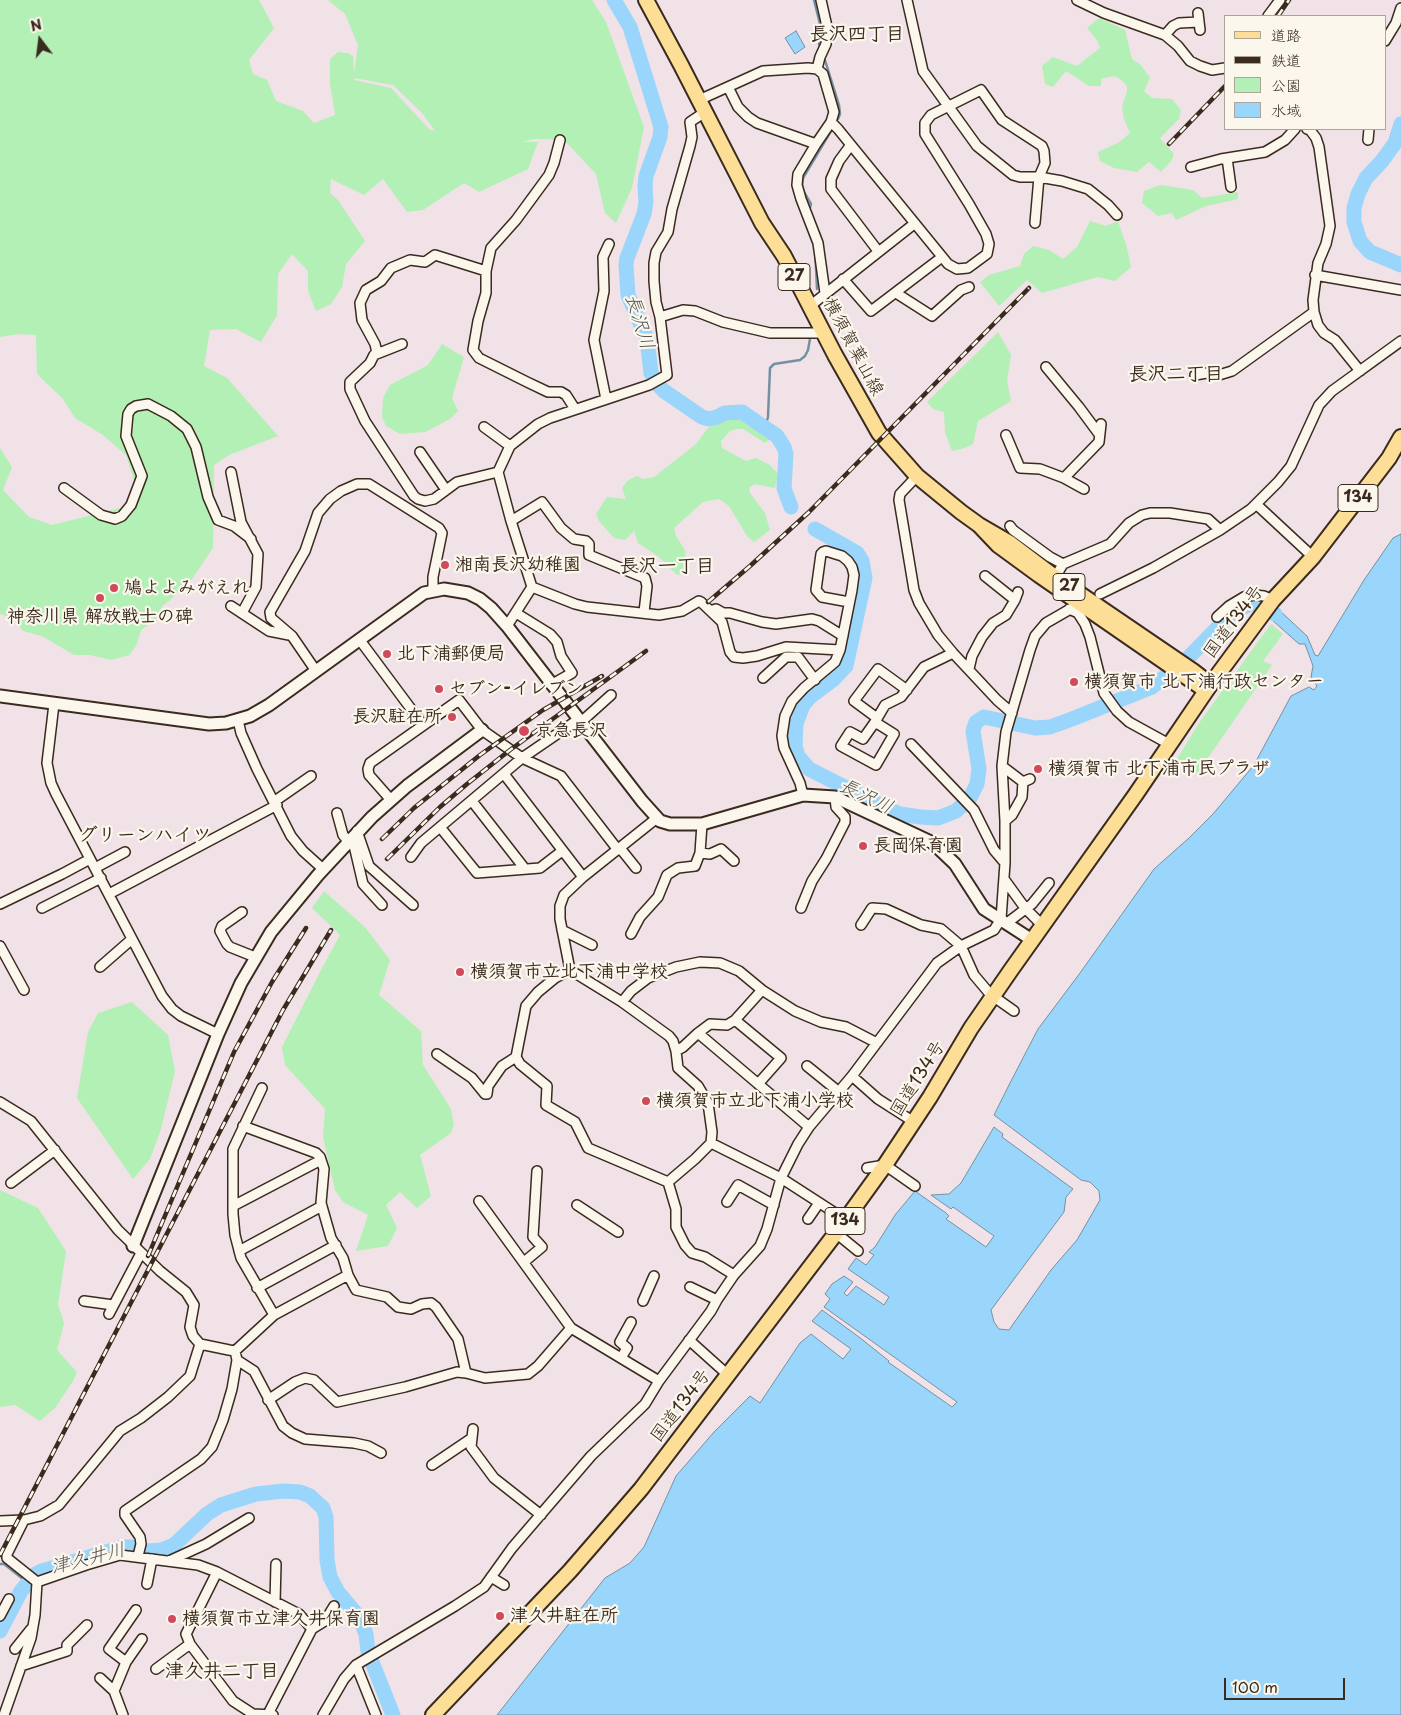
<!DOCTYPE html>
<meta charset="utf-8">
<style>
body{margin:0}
#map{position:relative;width:1401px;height:1715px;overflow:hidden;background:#f0e2e7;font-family:"Playpen Sans","Klee One",sans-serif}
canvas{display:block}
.legend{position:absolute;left:1224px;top:15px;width:162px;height:115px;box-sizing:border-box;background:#fbf7ec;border:1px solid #aea59a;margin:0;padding:6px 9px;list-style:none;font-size:15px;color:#3b2a1e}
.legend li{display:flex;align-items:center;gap:10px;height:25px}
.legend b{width:25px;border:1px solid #aea59a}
.north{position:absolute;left:15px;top:15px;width:50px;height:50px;-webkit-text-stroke:4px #fbf7ec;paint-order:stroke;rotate:345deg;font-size:14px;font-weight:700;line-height:20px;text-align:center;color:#3b2a1e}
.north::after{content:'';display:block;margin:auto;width:18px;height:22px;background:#3b2a1e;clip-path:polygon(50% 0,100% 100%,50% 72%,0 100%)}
.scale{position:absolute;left:1224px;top:1678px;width:121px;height:22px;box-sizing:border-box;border:2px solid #3b2a1e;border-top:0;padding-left:6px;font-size:15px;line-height:18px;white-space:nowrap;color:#3b2a1e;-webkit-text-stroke:4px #fbf7ec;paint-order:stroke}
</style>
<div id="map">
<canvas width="1401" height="1715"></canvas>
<ul class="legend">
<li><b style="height:6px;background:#fcde96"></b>道路</li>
<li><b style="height:6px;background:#3b2a1e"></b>鉄道</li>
<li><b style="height:14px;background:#b2f0b6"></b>公園</li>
<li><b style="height:14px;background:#9ad5fb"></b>水域</li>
</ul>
<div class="north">N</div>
<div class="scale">100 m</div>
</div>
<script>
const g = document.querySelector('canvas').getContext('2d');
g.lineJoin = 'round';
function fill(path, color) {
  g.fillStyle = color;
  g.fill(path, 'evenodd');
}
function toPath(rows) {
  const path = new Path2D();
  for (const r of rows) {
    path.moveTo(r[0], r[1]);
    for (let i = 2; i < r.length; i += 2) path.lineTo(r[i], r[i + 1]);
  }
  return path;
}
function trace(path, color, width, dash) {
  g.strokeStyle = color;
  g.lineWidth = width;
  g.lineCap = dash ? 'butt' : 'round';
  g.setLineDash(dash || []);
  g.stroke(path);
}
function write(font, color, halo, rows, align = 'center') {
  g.font = font + ' "Playpen Sans","Klee One",sans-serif';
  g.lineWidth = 4.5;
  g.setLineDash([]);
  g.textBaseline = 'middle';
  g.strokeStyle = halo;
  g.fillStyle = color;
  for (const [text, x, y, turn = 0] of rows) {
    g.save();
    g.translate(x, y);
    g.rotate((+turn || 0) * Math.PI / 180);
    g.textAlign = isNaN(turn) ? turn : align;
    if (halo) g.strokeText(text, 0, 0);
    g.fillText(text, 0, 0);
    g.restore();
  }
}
const green = toPath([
 [0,0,259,0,274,28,249,60,253,74,267,80,276,101,303,111,314,123,335,115,330,83,330,59,338,52,348,53,353,56,354,74,358,45,345,14,328,0,592,0,606,22,644,127,632,188,616,223,605,213,596,174,567,143,549,139,534,139,523,142,538,142,528,169,479,192,464,183,423,210,407,212,383,179,364,195,331,179,330,193,338,200,365,241,346,264,342,287,331,304,316,311,308,291,308,271,292,254,278,274,277,315,261,342,236,329,210,330,204,366,227,378,278,436,229,455,214,465,213,548,192,579,169,601,162,606,158,617,141,630,136,646,129,655,111,660,90,655,74,655,42,636,23,631,14,618,0,614,0,448,12,467,3,490,29,517,52,525,124,507,135,483,126,455,103,435,75,418,63,399,37,374,36,335,19,334,0,337],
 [354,78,393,85,422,113,435,131,430,130,391,88,354,80],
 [1099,18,1125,30,1132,59,1141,65,1150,78,1144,91,1152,98,1172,99,1181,110,1179,119,1160,138,1174,154,1172,160,1161,172,1149,162,1137,172,1114,168,1100,161,1098,152,1118,143,1130,133,1124,119,1122,107,1127,91,1127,86,1120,79,1114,76,1101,79,1101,86,1089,86,1066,71,1053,87,1045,84,1042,66,1053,57,1077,66,1100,48,1097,40,1087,28],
 [1160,185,1193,190,1202,198,1238,192,1238,199,1206,206,1176,220,1172,213,1158,216,1142,203,1144,191],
 [1090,221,1106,226,1118,221,1127,248,1131,267,1115,281,1098,277,1042,293,1027,280,999,306,980,282,989,275,1020,266,1024,254,1033,246,1049,250,1063,259,1077,247],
 [998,332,1011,355,1007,381,1011,401,978,421,973,444,962,449,952,451,945,432,944,412,933,409,927,402],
 [442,344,464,357,452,398,458,411,450,419,425,432,400,434,386,426,382,417,383,398,390,385,428,365],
 [738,416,750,422,770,439,765,443,743,429,737,429,730,431,721,441,722,448,746,461,756,458,770,465,778,474,775,488,754,484,749,488,750,493,765,513,770,530,754,542,747,536,729,506,719,499,703,502,674,528,676,536,685,550,687,572,677,575,659,557,638,543,634,531,625,540,614,538,599,521,596,514,607,497,626,499,622,488,627,481,637,476,643,479,654,477,696,444,708,428,727,419],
 [1271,624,1283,634,1263,661,1272,665,1197,774,1177,759,1199,723],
 [324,891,365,927,390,960,379,995,421,1031,423,1065,451,1109,454,1124,451,1133,420,1155,431,1196,417,1208,400,1192,386,1205,397,1228,388,1246,356,1251,368,1215,343,1202,335,1190,323,1137,325,1109,285,1065,282,1047,321,970,340,935,312,908],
 [132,1002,168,1035,175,1071,161,1129,150,1159,133,1179,77,1098,88,1032,98,1013],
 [0,1190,38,1208,66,1251,58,1305,64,1323,57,1350,77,1372,73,1381,55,1408,40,1421,15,1405,0,1407]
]);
const water = toPath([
 [796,31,805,47,795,54,785,38,796,31],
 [1401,534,1401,1715,497,1715,605,1578,630,1563,644,1547,676,1476,714,1432,750,1396,760,1403,800,1343,811,1334,843,1359,851,1349,812,1321,822,1310,859,1337,889,1361,888,1362,952,1407,957,1402,824,1307,830,1299,825,1294,832,1284,844,1276,853,1282,844,1293,847,1296,856,1286,884,1305,889,1297,848,1269,856,1258,866,1265,874,1255,869,1252,875,1247,895,1215,915,1191,946,1213,949,1216,946,1219,986,1247,994,1236,953,1207,951,1209,931,1195,949,1194,961,1183,994,1127,1003,1134,1002,1137,1073,1189,1066,1197,1064,1212,991,1310,994,1322,999,1329,1009,1330,1051,1270,1077,1240,1100,1200,1099,1191,1090,1182,1081,1180,994,1115,1010,1083,1038,1029,1080,973,1154,869,1189,838,1213,814,1254,765,1291,696,1309,687,1314,690,1317,686,1311,677,1313,666,1305,644,1299,644,1271,619,1278,609,1307,636,1315,655,1318,656,1364,580,1393,538,1401,534]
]);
const stream = toPath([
 [814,0,822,32,819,44,821,49],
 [824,57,839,105,840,114,838,119],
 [809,211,811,204,804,192,802,185,803,178,831,131],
 [806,222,815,246,817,289],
 [765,427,768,417,770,368,774,364,800,360,805,356,808,350,810,339],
 [0,1564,4,1564,28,1583]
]);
const river = toPath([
 [614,0,630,27,661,127,660,137,646,176,645,186,646,202,644,214,627,258,626,265,628,295,647,339,651,373,658,385,664,391,702,417,709,419,717,417,725,413,742,412,777,436,784,447,786,454,784,488,791,507],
 [1401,124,1395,143,1382,161,1366,178,1358,194,1354,208,1354,222,1360,241,1370,252,1401,265],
 [815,529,857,553,862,561,865,578,846,666,834,679,810,697,803,705,796,724,795,746,798,756,809,769,884,807,900,814,920,817,938,818,956,811,970,798,977,784,979,769,973,731,976,722,984,717,1035,728,1050,727,1072,719,1152,687,1188,658,1233,612,1253,603,1265,607,1275,614],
 [0,1631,21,1591,36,1574,42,1571,123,1547,132,1547,147,1551,162,1550,174,1545,207,1514,221,1505,256,1494,284,1491,300,1492,310,1496,323,1508,326,1517,327,1560,330,1577,338,1592,359,1617,366,1634,368,1652,393,1715]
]);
const minor = toPath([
 [907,0,923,71,977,146,1013,175,1020,177,1039,177,1062,181,1088,189,1108,205,1117,215],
 [1077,0,1104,13,1165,35,1178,46,1190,61,1200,66,1212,70,1225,68],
 [1198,13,1200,30],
 [1268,16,1280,0],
 [1165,35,1173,26,1179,23,1199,22],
 [1385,41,1396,23,1401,8],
 [817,69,820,57,826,44,828,31,821,0],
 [728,87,738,107,748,117,757,123,816,144,798,174,797,185,801,199,818,243,825,293],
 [699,100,763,71,808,68,817,69,823,74,834,112,831,122,816,144],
 [831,122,838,129,948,264,957,269,968,268,987,254,989,244,986,234,969,204,925,134,925,123,931,115,981,90,1002,120,1042,146,1044,151,1045,163,1039,177,1035,223],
 [1307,129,1310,130,1316,138,1319,147,1330,226,1326,244,1318,263,1313,300,1314,312,1318,325,1324,333,1335,340,1360,371],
 [560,140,554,163,549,175,516,220,491,248,486,271,486,293,478,321,473,350,479,358,527,382,548,392,561,392,566,395,575,409],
 [1368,140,1369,129],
 [850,146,839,161,831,179,831,189,878,251],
 [1227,158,1231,187],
 [1191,167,1221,159,1265,152,1285,140,1295,129],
 [1315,275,1401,290],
 [843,279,871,311,942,257],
 [896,293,932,316,961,290,969,287],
 [810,306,914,224],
 [660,317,683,310,695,311,723,322,770,333,824,333],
 [402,344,374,355,370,363,350,382,350,389,365,421,414,496,418,499,425,501,434,499,457,482,498,472],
 [377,353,375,344,362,320,360,303,366,290,381,281,391,268,410,260,425,262,435,255,486,271],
 [1046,367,1079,407,1099,434],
 [1195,375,1207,373,1219,375,1232,371,1314,312],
 [606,399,594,340,604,291,603,257,609,244],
 [484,427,510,446],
 [1006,435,1020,468,1040,469,1064,478,1099,442,1101,424],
 [420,452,446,490],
 [231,472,241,522,258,554,256,587,242,613],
 [917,476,900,494,899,500,914,590,919,603,938,635,953,653,997,700,1012,713],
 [1064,478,1084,489],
 [64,488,101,515,115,519,122,516,131,505,142,476,126,436,128,414,131,409,136,406,148,404,171,416,187,429,196,447,208,497,218,520,234,526,251,539],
 [1256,504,1313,557],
 [511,521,542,502,561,528,574,539,586,541,589,544,589,555,645,578,647,586,644,612],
 [1010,526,1013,530,1050,557,1063,564],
 [985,576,1015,600],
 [1053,581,1063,564,1110,544,1129,523,1142,515,1150,513,1170,513,1208,519,1220,530],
 [532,587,575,604,587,607,659,615,682,611,699,601,701,602,722,622,730,652,734,657,743,658,757,656,786,647,840,650],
 [1100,594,1153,568,1220,530,1251,509,1278,482,1291,466,1319,405,1332,391,1401,341],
 [231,606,269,631,289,635],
 [1069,609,1078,613,1085,624,1090,637,1104,693,1117,711,1129,722,1169,744],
 [713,610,716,609,723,613,730,613,762,622,776,624,812,619,819,621,843,636],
 [516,613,550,634,557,642,561,656,572,673,551,685],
 [1217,617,1229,606,1244,597,1254,595,1264,596,1273,600],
 [507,626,532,587,511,521,498,472,510,446,538,424,550,418,649,385,667,375,660,317,656,302,654,281,654,263,656,252,668,232,672,209,690,146,692,137,690,122,705,112],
 [359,639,423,725],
 [969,669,972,656,982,637,993,623,1006,615,1015,600,1018,592],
 [316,671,292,636,271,618,270,612,305,551,318,513,330,499,341,491,357,484,369,484,439,528,442,533,433,577,433,590],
 [763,678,786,657,798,657,815,680],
 [54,704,47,763,51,783,56,794,162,996,172,1009,181,1016,218,1034],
 [877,718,854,701,878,669,907,690],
 [238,720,241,733,257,769,291,836,303,851,323,869],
 [581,722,611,695],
 [875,722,894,734,876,765,841,746,850,732,863,739,875,722,885,705,901,697,924,667,953,653],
 [911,744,974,810,994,850,1005,863],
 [1002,766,1023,782],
 [504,774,583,877],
 [803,795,800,783,784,748,782,736,785,716,792,701,804,688,835,662,840,650,852,590,854,575,852,567,848,561,842,556,826,551,823,552,821,554,816,590,822,597,849,602],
 [391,800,369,775,368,769,370,763,459,700,482,730,522,758,561,776,618,850],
 [275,801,311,776],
 [472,801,525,869],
 [337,813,343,835,348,841],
 [657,818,583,877,564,895,560,906,560,919,570,970,622,1002,669,1036,673,1041,676,1051,678,1068,698,1086,708,1103,712,1132,711,1143,695,1159,668,1182],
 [1005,821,1012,815,1022,797,1023,782,1030,779],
 [440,827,477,873,540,868,562,851],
 [357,831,369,866,413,905],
 [352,837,363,884,382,905],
 [620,848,636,868],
 [700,853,710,854,721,849,734,861],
 [411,857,421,843,522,758,579,719],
 [95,868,125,852],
 [1004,879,1025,908,1042,925],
 [109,894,277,805],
 [0,904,62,874,90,859],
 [42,908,101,878],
 [801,908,812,881,826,859,845,822,845,817,836,807,835,797],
 [242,912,222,926,220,931,227,944,230,947,255,957],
 [1007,923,1032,904,1049,883],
 [861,925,872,908,886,909,921,925,941,929,961,946,974,975,990,994,1014,1011],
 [562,930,592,945],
 [631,934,640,917,658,897,667,875,678,868,695,866,700,853,702,824],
 [0,946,24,990],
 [100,967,132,939],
 [570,970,555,978,538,992,526,1006,516,1057,520,1064,547,1086,546,1105,575,1122,588,1148,668,1182],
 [622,1002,631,991,648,978,676,967,700,962,720,963,739,971,762,990,795,1011,821,1022,846,1027,877,1043],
 [735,1020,781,1058,758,1084],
 [698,1033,710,1024,727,1025,735,1020,762,990],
 [676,1051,683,1047,698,1033,809,1127],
 [437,1054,472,1078,485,1094,487,1094,488,1086,502,1066,516,1057],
 [807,1066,839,1092],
 [852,1076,878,1099,914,1122],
 [262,1088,233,1149,233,1214,235,1235,241,1258,274,1315],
 [0,1102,31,1121,118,1230,160,1271,186,1292,194,1305,190,1327,193,1336,200,1344,229,1350,235,1351,274,1315,348,1275,343,1258,331,1238,321,1203,324,1169,320,1157,316,1153,243,1126],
 [711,1143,781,1178,846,1220],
 [867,1168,885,1165,915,1186],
 [668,1182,676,1209,676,1227,685,1245,692,1253,705,1257,734,1275],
 [11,1183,55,1150],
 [479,1201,571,1328,659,1381],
 [727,1202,738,1185,774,1205],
 [577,1205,618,1232],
 [233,1206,321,1160],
 [808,1219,819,1203],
 [836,1233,858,1251],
 [239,1251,322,1206],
 [524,1262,542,1247,533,1237,537,1171],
 [348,1275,356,1290,387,1297,398,1307,411,1309,422,1304,431,1303,436,1307,458,1339,466,1373],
 [690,1287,717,1300],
 [257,1288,336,1245],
 [84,1301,113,1305],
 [643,1301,654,1276],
 [109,1314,141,1253],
 [689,1340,728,1375],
 [621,1358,627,1348,620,1342,631,1322],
 [237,1360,254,1371,283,1426,292,1433,305,1439,354,1443,368,1446,381,1453],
 [268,1400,295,1382,305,1378,314,1380,337,1402,405,1387,457,1372,466,1373,485,1378,528,1374,538,1366,571,1328],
 [473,1429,471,1447,494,1478,541,1515],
 [432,1465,472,1438],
 [24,1520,7,1554,7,1558,37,1582],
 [0,1521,24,1520,40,1516,59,1505,120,1431,141,1418,168,1397,190,1376,200,1344],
 [138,1556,141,1544,140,1537,125,1515,125,1511,201,1459,212,1447,223,1420,232,1389,237,1360,235,1351],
 [169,1561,206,1544,249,1518],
 [217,1572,186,1634,190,1644,233,1701,253,1714,273,1715],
 [491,1577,504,1585],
 [37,1582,86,1565,120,1555,198,1565,217,1572,299,1614,312,1629],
 [147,1584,152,1559],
 [275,1602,276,1564],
 [0,1616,9,1599],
 [15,1649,31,1629],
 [126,1662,109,1649,136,1610],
 [356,1665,376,1715],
 [21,1666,67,1651,67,1645,87,1625],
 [156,1669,190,1644],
 [100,1678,114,1691,123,1715],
 [114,1691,126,1662,142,1639],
 [268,1714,312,1629,325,1621,334,1606],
 [4,1715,31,1638,35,1615,37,1582],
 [323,1715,344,1679,356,1665,455,1606,484,1587,512,1548,591,1456,645,1404,659,1381,711,1311,717,1300,734,1275,760,1246,767,1229,781,1178,798,1144,809,1127,852,1076,937,963,961,946,994,930,1001,919,1005,863,1005,821,1002,766,1006,732,1030,650,1035,636,1046,623,1072,608]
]);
const tertiary = toPath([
 [0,696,209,724,226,723,250,716,269,705,424,593,444,589,468,593,480,599,491,608,507,626,642,801,660,821,670,824,702,824,803,795,835,797,933,843,955,864,984,909,1032,940],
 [133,1246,218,1034,241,983,271,932,318,875,372,817,407,786,482,730]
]);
const primary = toPath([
 [646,0,681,65,762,223,784,256,835,355,879,433,917,476,961,512,979,525,1010,543,1055,577,1193,671,1206,681,1208,688,1201,687,1039,575,998,545,979,525]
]);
const trunk = toPath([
 [433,1715,570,1571,641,1489,836,1233,885,1165,930,1097,971,1028,1011,970,1136,794,1208,688,1273,600,1313,557,1389,458,1401,437]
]);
const rail = toPath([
 [1278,16,1289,0],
 [1169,144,1225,86],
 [708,602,750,566,809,512,1029,288],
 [382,839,414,808,480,755,543,710,602,676],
 [387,859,440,807,467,784,510,750,646,651],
 [148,1256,234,1052,272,982,306,928],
 [0,1555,283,1010,331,930]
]);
const markers = [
 [445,565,5,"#d1495b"],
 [114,588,5,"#d1495b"],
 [100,598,5,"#d1495b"],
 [387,654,5,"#d1495b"],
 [1074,682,5,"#d1495b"],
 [439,689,5,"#d1495b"],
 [452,717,5,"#d1495b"],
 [524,731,6,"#d1495b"],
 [1038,769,5,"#d1495b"],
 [863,846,5,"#d1495b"],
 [460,972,5,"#d1495b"],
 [646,1101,5,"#d1495b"],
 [500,1616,5,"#d1495b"],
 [172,1619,5,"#d1495b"]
];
const shields = [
 [794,277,32],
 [1358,498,40],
 [1069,587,32],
 [845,1221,40]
];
const shieldNames = [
 ["27",794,277],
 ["134",1358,498],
 ["27",1069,587],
 ["134",845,1221]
];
const streetNames = [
 ["横須賀葉山線",853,347,62],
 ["国道134号",1234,622,-53],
 ["国道134号",918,1079,-58],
 ["国道134号",681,1406,-53]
];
const poiNames = [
 ["湘南長沢幼稚園",455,565],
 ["鳩よよみがえれ",124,588],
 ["神奈川県 解放戦士の碑",100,617,"center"],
 ["北下浦郵便局",397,654],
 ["横須賀市 北下浦行政センター",1084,682],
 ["セブン-イレブン",449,689],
 ["長沢駐在所",442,717,"right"],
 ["京急長沢",535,731],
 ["横須賀市 北下浦市民プラザ",1048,769],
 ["長岡保育園",873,846],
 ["横須賀市立北下浦中学校",470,972],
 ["横須賀市立北下浦小学校",656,1101],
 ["津久井駐在所",510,1616],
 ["横須賀市立津久井保育園",182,1619]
];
const neighbourhoodNames = [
 ["長沢四丁目",857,35],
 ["長沢二丁目",1176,375],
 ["長沢一丁目",667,567],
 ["グリーンハイツ",145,836],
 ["津久井二丁目",222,1672]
];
const waterNames = [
 ["長沢川",639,322,73],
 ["長沢川",866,797,26],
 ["津久井川",88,1559,-14]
];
fill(green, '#b2f0b6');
fill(water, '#9ad5fb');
trace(water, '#7491a3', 1);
trace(stream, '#7491a3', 2.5);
trace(river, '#9ad5fb', 15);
trace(minor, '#3b2a1e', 12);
trace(tertiary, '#3b2a1e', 15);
trace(primary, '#3b2a1e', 18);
trace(trunk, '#3b2a1e', 18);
trace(minor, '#fbf7ec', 9);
trace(tertiary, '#fbf7ec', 11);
trace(primary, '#fcde96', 14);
trace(trunk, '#fcde96', 14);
trace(rail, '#3b2a1e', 4.5);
trace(rail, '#fbf7ec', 2.5, [8]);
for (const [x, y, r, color] of markers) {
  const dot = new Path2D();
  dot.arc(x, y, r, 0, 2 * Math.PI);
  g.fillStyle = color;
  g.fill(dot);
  trace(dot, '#fbf7ec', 2);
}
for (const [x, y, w] of shields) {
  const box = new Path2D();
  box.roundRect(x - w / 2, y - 13.5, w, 27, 4);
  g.fillStyle = '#fbf7ec';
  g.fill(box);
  trace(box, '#3b2a1e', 1);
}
write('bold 16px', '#3b2a1e', null, shieldNames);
write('18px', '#3b2a1e', '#fbf7ec', streetNames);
write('bold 18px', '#3b2a1e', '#fbf7ec', poiNames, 'left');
write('bold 19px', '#3b2a1e', '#fbf7ec', neighbourhoodNames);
write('italic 19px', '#535555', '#fbf7ec', waterNames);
</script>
